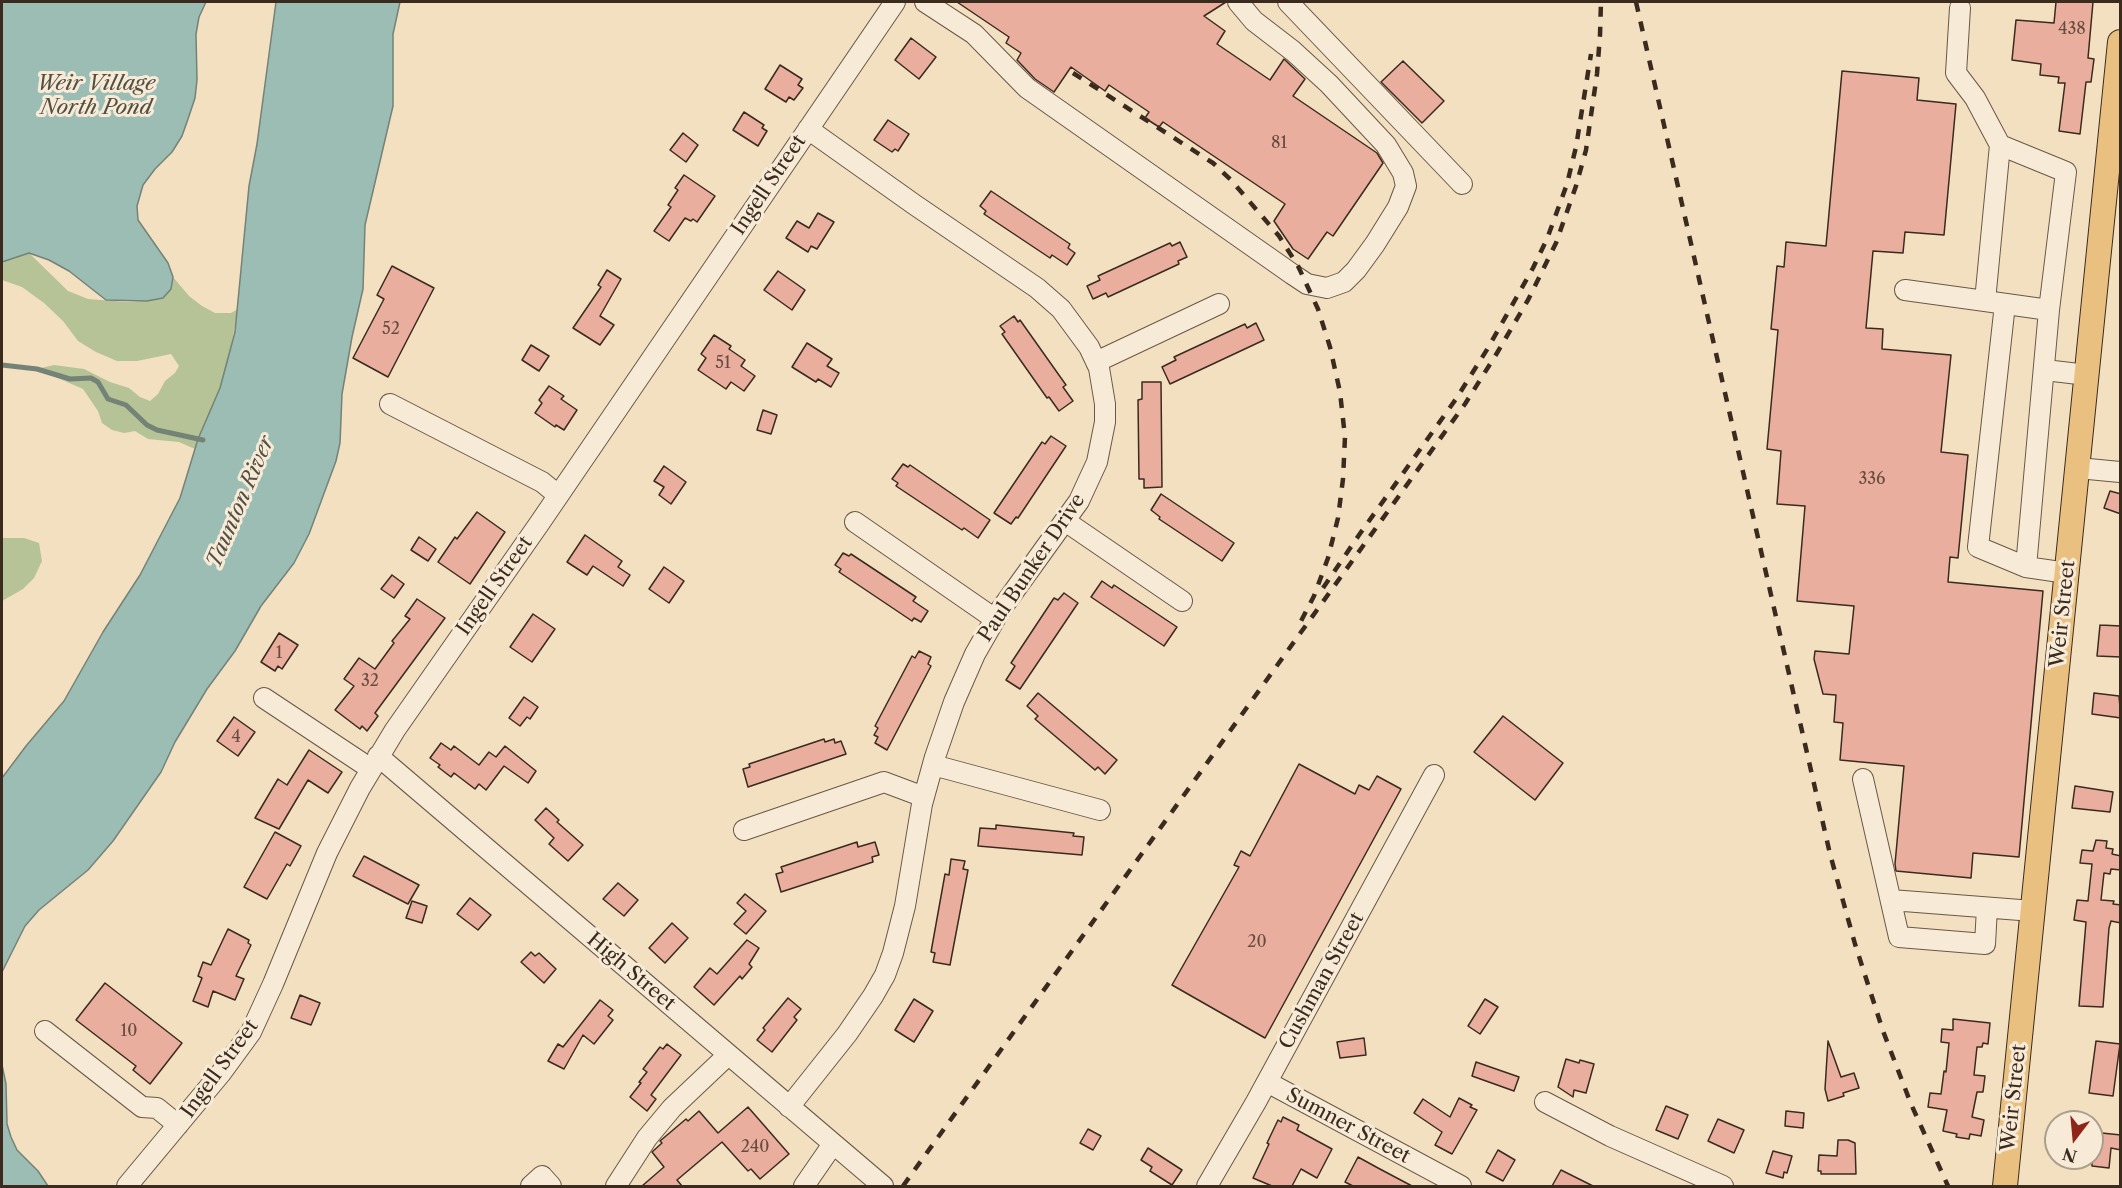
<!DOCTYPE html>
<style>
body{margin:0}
#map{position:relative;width:2122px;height:1188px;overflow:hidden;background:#f2e0c1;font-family:"Libre Caslon Text",serif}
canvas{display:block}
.frame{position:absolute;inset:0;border:3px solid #3b2a1e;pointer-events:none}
.north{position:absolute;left:2044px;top:1110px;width:60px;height:60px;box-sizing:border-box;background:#f7ebd7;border:2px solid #ac9e8d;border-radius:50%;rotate:196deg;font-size:16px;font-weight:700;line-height:24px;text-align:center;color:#3b2a1e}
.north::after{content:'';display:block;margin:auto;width:21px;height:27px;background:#8f2418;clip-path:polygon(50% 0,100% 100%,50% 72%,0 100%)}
</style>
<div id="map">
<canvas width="2122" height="1188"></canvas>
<div class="frame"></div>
<div class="north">N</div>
</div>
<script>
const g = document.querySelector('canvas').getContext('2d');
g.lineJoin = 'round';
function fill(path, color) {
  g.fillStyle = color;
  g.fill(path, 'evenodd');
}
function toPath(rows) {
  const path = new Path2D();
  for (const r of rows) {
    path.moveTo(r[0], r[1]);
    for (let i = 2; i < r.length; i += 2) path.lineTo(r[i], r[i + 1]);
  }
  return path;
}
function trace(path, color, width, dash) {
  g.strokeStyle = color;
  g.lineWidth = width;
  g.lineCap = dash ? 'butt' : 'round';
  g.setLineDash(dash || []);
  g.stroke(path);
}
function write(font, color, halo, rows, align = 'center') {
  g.font = font + ' "Libre Caslon Text",serif';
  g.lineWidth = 6;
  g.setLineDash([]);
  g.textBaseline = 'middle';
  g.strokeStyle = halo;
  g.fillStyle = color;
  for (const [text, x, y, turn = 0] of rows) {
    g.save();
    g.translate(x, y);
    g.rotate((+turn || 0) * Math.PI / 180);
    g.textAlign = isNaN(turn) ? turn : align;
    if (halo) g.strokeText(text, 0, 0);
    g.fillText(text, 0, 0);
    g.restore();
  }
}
const green = toPath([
 [29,253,68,291,88,299,127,302,147,301,162,298,171,289,173,277,189,296,202,306,215,313,231,313,238,309,228,363,220,388,195,449,179,442,148,439,135,431,124,433,112,430,102,423,98,411,83,389,37,369,54,365,84,369,110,382,129,388,140,397,150,401,158,394,165,381,175,373,179,366,171,354,137,361,117,361,96,352,78,341,63,321,44,303,22,287,2,280,2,262],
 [2,538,24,538,39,543,42,561,34,578,23,589,2,601]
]);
const water = toPath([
 [2,2,206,2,199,17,196,34,197,80,195,98,188,119,182,136,172,152,155,169,143,185,137,206,138,220,168,263,173,277,171,289,163,298,147,301,106,300,69,271,49,260,29,253,2,262,2,2],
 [276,2,400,2,393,34,393,106,365,225,363,289,352,337,342,394,340,443,336,461,309,534,294,563,261,606,235,651,207,689,175,742,161,772,113,841,88,870,39,910,25,926,2,972,2,778,26,746,64,701,103,632,140,575,180,498,198,439,220,388,235,332,249,186,257,144,276,2],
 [2,1065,6,1084,7,1124,11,1137,17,1150,38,1171,48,1186,2,1186,2,1065]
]);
const stream = toPath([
 [2,365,37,369,70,379,91,378,98,382,108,399,126,405,147,425,157,430,203,440]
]);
const building = toPath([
 [957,2,1226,2,1204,16,1225,31,1217,44,1270,80,1284,59,1305,79,1293,96,1377,153,1383,163,1333,236,1327,232,1308,259,1293,249,1274,221,1285,204,1163,122,1159,127,1145,118,1149,112,1109,85,1105,91,1071,67,1054,92,1035,79,1017,60,1021,53,1006,43,1009,37,957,2],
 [2056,2,2093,2,2088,58,2094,59,2091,82,2086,82,2080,134,2059,131,2065,83,2058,83,2059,77,2040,75,2041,64,2012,60,2016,20,2054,23,2056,2],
 [911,38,936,57,919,79,895,60,911,38],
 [1403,61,1444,101,1422,123,1381,82,1403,61],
 [780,65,802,79,798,85,803,88,794,100,789,97,786,102,765,89,780,65],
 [1842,71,1919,78,1917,100,1956,104,1944,235,1905,232,1903,253,1873,251,1866,328,1883,329,1882,349,1951,355,1941,452,1968,455,1958,558,1950,557,1948,582,2043,591,2019,857,1973,853,1971,878,1896,871,1895,864,1904,766,1840,760,1843,723,1834,722,1836,695,1823,694,1814,659,1815,651,1849,654,1854,606,1797,601,1805,506,1777,504,1781,451,1767,449,1778,330,1771,329,1777,266,1784,267,1786,242,1826,246,1842,71],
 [744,112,764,125,762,128,767,131,758,146,733,130,744,112],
 [888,120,909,134,898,151,895,149,892,152,874,140,888,120],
 [683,133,698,145,686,162,670,150,683,133],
 [684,175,715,196,697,222,693,219,691,221,685,218,669,241,654,231,671,207,668,205,678,190,675,188,684,175],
 [991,191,1070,244,1068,248,1075,253,1067,265,1052,255,1050,258,984,214,986,211,980,206,991,191],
 [818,213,834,222,817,249,811,246,808,252,786,238,797,221,809,228,818,213],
 [1180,242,1187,257,1178,261,1179,264,1108,297,1106,293,1093,299,1087,286,1100,280,1098,276,1170,243,1172,246,1180,242],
 [392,266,434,288,388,377,353,358,384,299,377,295,392,266],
 [607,270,621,279,600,316,614,325,600,345,573,328,601,287,598,285,607,270],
 [778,271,805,290,792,310,764,290,778,271],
 [1014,316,1018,322,1020,320,1066,385,1063,387,1073,401,1059,411,1049,397,1047,398,1002,334,1005,332,1000,326,1014,316],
 [1256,323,1264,340,1170,384,1162,367,1176,360,1174,357,1245,324,1247,328,1256,323],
 [714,335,731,346,729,349,745,360,741,366,755,376,744,391,731,382,726,389,698,370,706,358,701,354,714,335],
 [807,343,832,359,827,366,839,373,831,387,818,379,816,382,792,367,807,343],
 [531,345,549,356,539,371,522,360,531,345],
 [1142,382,1161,382,1162,487,1144,488,1144,479,1139,479,1138,400,1142,399,1142,382],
 [549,386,564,396,561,399,577,410,564,430,556,425,555,427,535,413,542,403,539,400,549,386],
 [763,410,777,415,771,434,757,430,763,410],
 [1051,436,1066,446,1018,518,1016,517,1011,524,994,513,1042,442,1045,444,1051,436],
 [903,464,908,467,910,465,990,520,978,538,964,528,962,530,896,486,898,483,892,479,903,464],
 [664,466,686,482,671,504,659,495,664,487,654,481,664,466],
 [2110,491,2121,494,2121,514,2104,508,2110,491],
 [1161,494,1234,543,1222,561,1159,519,1160,517,1151,510,1161,494],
 [477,512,505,532,470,584,438,562,455,537,457,539,477,512],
 [585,535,622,561,618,567,630,575,623,586,593,566,587,575,567,562,585,535],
 [419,537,436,549,428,561,411,550,419,537],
 [843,553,849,556,851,554,916,597,913,601,928,611,921,622,914,618,912,621,839,572,841,569,835,565,843,553],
 [664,567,684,581,669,603,649,589,664,567],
 [392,575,404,584,394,598,381,589,392,575],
 [1102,581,1112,588,1114,585,1177,627,1164,646,1091,597,1102,581],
 [1064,593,1078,603,1020,689,1006,680,1015,666,1011,663,1054,598,1058,600,1064,593],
 [417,599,445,618,375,713,378,716,367,731,362,726,360,729,335,710,354,686,344,679,359,658,375,669,394,643,392,641,410,619,405,616,417,599],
 [533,614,555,629,532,662,510,647,533,614],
 [2100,625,2121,626,2121,657,2097,656,2100,625],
 [279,633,298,645,282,669,278,666,275,671,261,662,279,633],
 [919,651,931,657,928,664,931,666,887,750,875,743,878,737,874,735,878,728,875,726,912,656,915,658,919,651],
 [1038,693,1117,760,1105,774,1098,767,1095,770,1035,719,1038,716,1027,706,1038,693],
 [2094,693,2119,696,2121,718,2092,714,2094,693],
 [524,697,538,707,530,719,527,717,520,726,509,718,524,697],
 [1503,716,1563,763,1535,800,1474,752,1503,716],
 [234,717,255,732,238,756,217,741,234,717],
 [824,739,825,742,834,739,835,743,841,741,846,754,748,787,743,769,750,767,749,764,824,739],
 [441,743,451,750,454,746,479,765,489,752,496,757,505,746,536,771,528,783,504,766,486,790,479,784,475,789,454,773,451,777,438,767,440,765,430,758,441,743],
 [309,750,342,772,328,793,308,780,279,829,255,818,278,779,287,785,309,750],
 [1299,764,1355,794,1359,785,1369,790,1377,776,1401,789,1265,1038,1172,985,1239,867,1234,865,1241,851,1250,856,1299,764],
 [2075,786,2113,792,2110,812,2072,808,2075,786],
 [546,808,559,820,557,822,583,845,568,861,549,844,554,838,535,820,546,808],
 [996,825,1074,833,1073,836,1084,837,1082,855,978,846,980,828,996,829,996,825],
 [275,832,301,846,290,866,287,864,267,899,244,887,275,832],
 [2096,840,2107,841,2106,848,2113,849,2112,854,2121,856,2121,870,2111,869,2110,874,2104,873,2101,900,2114,901,2113,904,2121,905,2121,923,2111,921,2109,928,2103,1007,2079,1006,2086,922,2074,920,2077,900,2088,901,2092,864,2080,863,2082,850,2093,851,2096,840],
 [857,842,858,847,875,842,879,855,872,857,873,862,781,892,776,874,783,872,781,867,857,842],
 [364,856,419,885,408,904,353,876,364,856],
 [951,859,965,861,963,869,968,870,950,965,933,962,935,953,931,952,945,874,949,875,951,859],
 [618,883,638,900,624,916,603,899,618,883],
 [745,894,766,911,746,934,734,924,746,911,737,903,745,894],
 [470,898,491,915,478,930,457,914,470,898],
 [412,901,427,906,422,923,406,918,412,901],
 [672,923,688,938,665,963,649,948,672,923],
 [228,929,249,940,248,943,251,945,236,976,244,979,235,1000,213,991,208,1007,193,1001,202,978,198,976,203,962,211,965,228,929],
 [747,940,759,948,749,964,752,967,742,979,740,976,714,1005,694,987,710,968,717,974,747,940],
 [531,952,535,956,539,953,556,969,544,983,521,962,531,952],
 [105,983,182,1043,150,1084,133,1070,136,1066,76,1020,105,983],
 [300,995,320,1003,311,1025,291,1018,300,995],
 [788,998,801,1009,794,1017,797,1020,772,1052,757,1040,765,1030,763,1028,788,998],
 [914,999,933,1011,914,1042,895,1030,914,999],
 [1485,999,1498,1007,1480,1034,1468,1026,1485,999],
 [600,1000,613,1010,608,1016,613,1020,594,1044,583,1035,564,1069,548,1061,558,1044,563,1047,600,1000],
 [1953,1019,1990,1023,1988,1044,1983,1043,1982,1047,1977,1047,1974,1075,1985,1076,1983,1092,1977,1092,1972,1117,1984,1120,1981,1136,1970,1134,1969,1139,1956,1137,1957,1134,1943,1131,1947,1110,1928,1107,1930,1093,1941,1094,1944,1071,1946,1072,1949,1043,1941,1042,1942,1029,1953,1030,1953,1019],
 [1364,1038,1366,1055,1340,1058,1337,1042,1364,1038],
 [1828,1041,1841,1077,1854,1073,1859,1088,1843,1093,1844,1096,1828,1101,1825,1089,1828,1041],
 [2096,1041,2120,1044,2113,1096,2089,1093,2096,1041],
 [667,1044,681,1055,651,1095,656,1099,647,1111,630,1097,641,1083,639,1082,647,1072,643,1069,660,1047,663,1049,667,1044],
 [1566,1059,1579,1063,1580,1060,1594,1064,1586,1093,1574,1090,1573,1097,1558,1087,1566,1059],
 [1476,1062,1519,1077,1514,1091,1472,1076,1476,1062],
 [1459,1098,1472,1105,1470,1107,1477,1110,1452,1154,1435,1145,1442,1132,1414,1113,1423,1099,1450,1117,1459,1098],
 [1666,1106,1688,1115,1678,1139,1656,1130,1666,1106],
 [748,1107,789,1154,760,1179,751,1169,748,1171,722,1142,677,1180,682,1186,642,1186,664,1167,652,1152,662,1143,660,1141,686,1119,688,1121,699,1111,718,1133,748,1107],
 [1786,1111,1804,1113,1803,1128,1785,1126,1786,1111],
 [1283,1117,1299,1125,1297,1130,1332,1149,1317,1178,1301,1169,1292,1186,1272,1186,1253,1178,1269,1144,1267,1143,1278,1120,1281,1122,1283,1117],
 [1718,1119,1744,1130,1734,1153,1708,1141,1718,1119],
 [1088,1129,1101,1136,1093,1150,1080,1143,1088,1129],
 [2092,1132,2121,1135,2121,1150,2111,1148,2109,1168,2092,1166,2092,1132],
 [1838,1140,1848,1140,1855,1143,1856,1174,1821,1174,1821,1171,1818,1171,1819,1155,1837,1156,1838,1140],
 [1148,1148,1182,1170,1172,1185,1150,1171,1152,1167,1141,1160,1148,1148],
 [1498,1150,1515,1160,1503,1181,1486,1172,1498,1150],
 [1773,1151,1792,1156,1787,1173,1784,1172,1783,1178,1766,1173,1773,1151],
 [1358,1157,1378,1168,1412,1186,1353,1186,1345,1182,1358,1157],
 [1561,1170,1593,1186,1552,1186,1561,1170]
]);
const minor = toPath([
 [925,2,974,34,1027,88,1292,274,1307,284,1327,288,1344,282,1356,270,1375,244,1398,207,1406,186,1403,173,1386,145,1329,84,1293,51,1254,21,1238,2],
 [1288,2,1462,184],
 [1960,8,1956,73,1975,98,2000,145,2066,172,2049,310,2026,567],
 [2000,145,1985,301,2049,310],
 [1905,290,1985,301],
 [2005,304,1978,547,2026,567,2067,573],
 [1096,362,1219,304],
 [2045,370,2087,375],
 [390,404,542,482,558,495],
 [2078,468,2120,472],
 [1065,521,1182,601],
 [855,522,995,619],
 [264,698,371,769],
 [378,756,883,1186],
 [933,765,1100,810],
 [1863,779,1899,937,1985,944,1987,908],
 [744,830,884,782,924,797],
 [1891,900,2033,911],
 [45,1031,142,1107,157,1108,178,1125],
 [1267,1082,1461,1186],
 [1545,1102,1610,1136,1723,1186],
 [789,1107,847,1034,873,996,885,975,893,953,905,906,922,804,935,757,954,702,975,654,999,612,1079,501,1097,462,1105,422,1105,404,1099,368,1089,347,1061,309,1037,288,915,205,808,129],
 [127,1186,221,1073,251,1032,273,984,327,853,360,788,395,730,539,524,895,2],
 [531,1186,542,1176,551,1186],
 [616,1186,647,1138,672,1108,728,1055],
 [804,1186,833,1144],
 [1207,1186,1256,1102,1434,775]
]);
const major = toPath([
 [2005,1186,2120,42]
]);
const rail = toPath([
 [1636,2,1830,854,1855,944,1883,1031,1911,1104,1948,1186],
 [1073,73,1213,163,1231,180,1279,236,1298,266,1318,309,1330,347,1340,392,1345,437,1343,479,1338,518,1328,558,1314,596,1301,621],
 [1323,588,1359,535,1456,399,1488,348,1533,268,1547,239,1567,184,1576,147,1591,54],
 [903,1186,1465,404,1497,353,1528,300,1556,243,1576,186,1586,150,1597,74,1600,35,1601,2]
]);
const numberNames = [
 ["438",2072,29],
 ["81",1279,143],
 ["52",391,329],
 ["51",723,363],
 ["336",1872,479],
 ["1",279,653],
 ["32",370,681],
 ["4",236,737],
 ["20",1257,942],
 ["10",129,1031],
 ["240",755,1147]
];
const streetNames = [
 ["Ingell Street",769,185,-56],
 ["Paul Bunker Drive",1032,568,-56],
 ["Ingell Street",495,586,-55],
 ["Weir Street",2063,614,-84],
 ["High Street",631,972,40],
 ["Cushman Street",1322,981,-61],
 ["Ingell Street",220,1069,-54],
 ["Weir Street",2014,1098,-84],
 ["Sumner Street",1348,1126,28]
];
const waterNames = [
 ["Weir Village",96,84],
 ["North Pond",96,108],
 ["Taunton River",241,502,-67]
];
fill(green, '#b5c397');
fill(water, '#9bbdb3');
trace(water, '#758277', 1.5);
trace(stream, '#758277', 5);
fill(building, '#e9ae9e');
trace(building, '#3b2a1e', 1.5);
trace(minor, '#695847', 22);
trace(major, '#3b2a1e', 26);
trace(minor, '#f7ebd7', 20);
trace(major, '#e9c080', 24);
trace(rail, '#3b2a1e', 4.5, [10, 10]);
write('16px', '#664b3e', null, numberNames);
write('20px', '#3b2a1e', '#f7ebd7', streetNames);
write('italic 21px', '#534f43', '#f7ebd7', waterNames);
</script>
